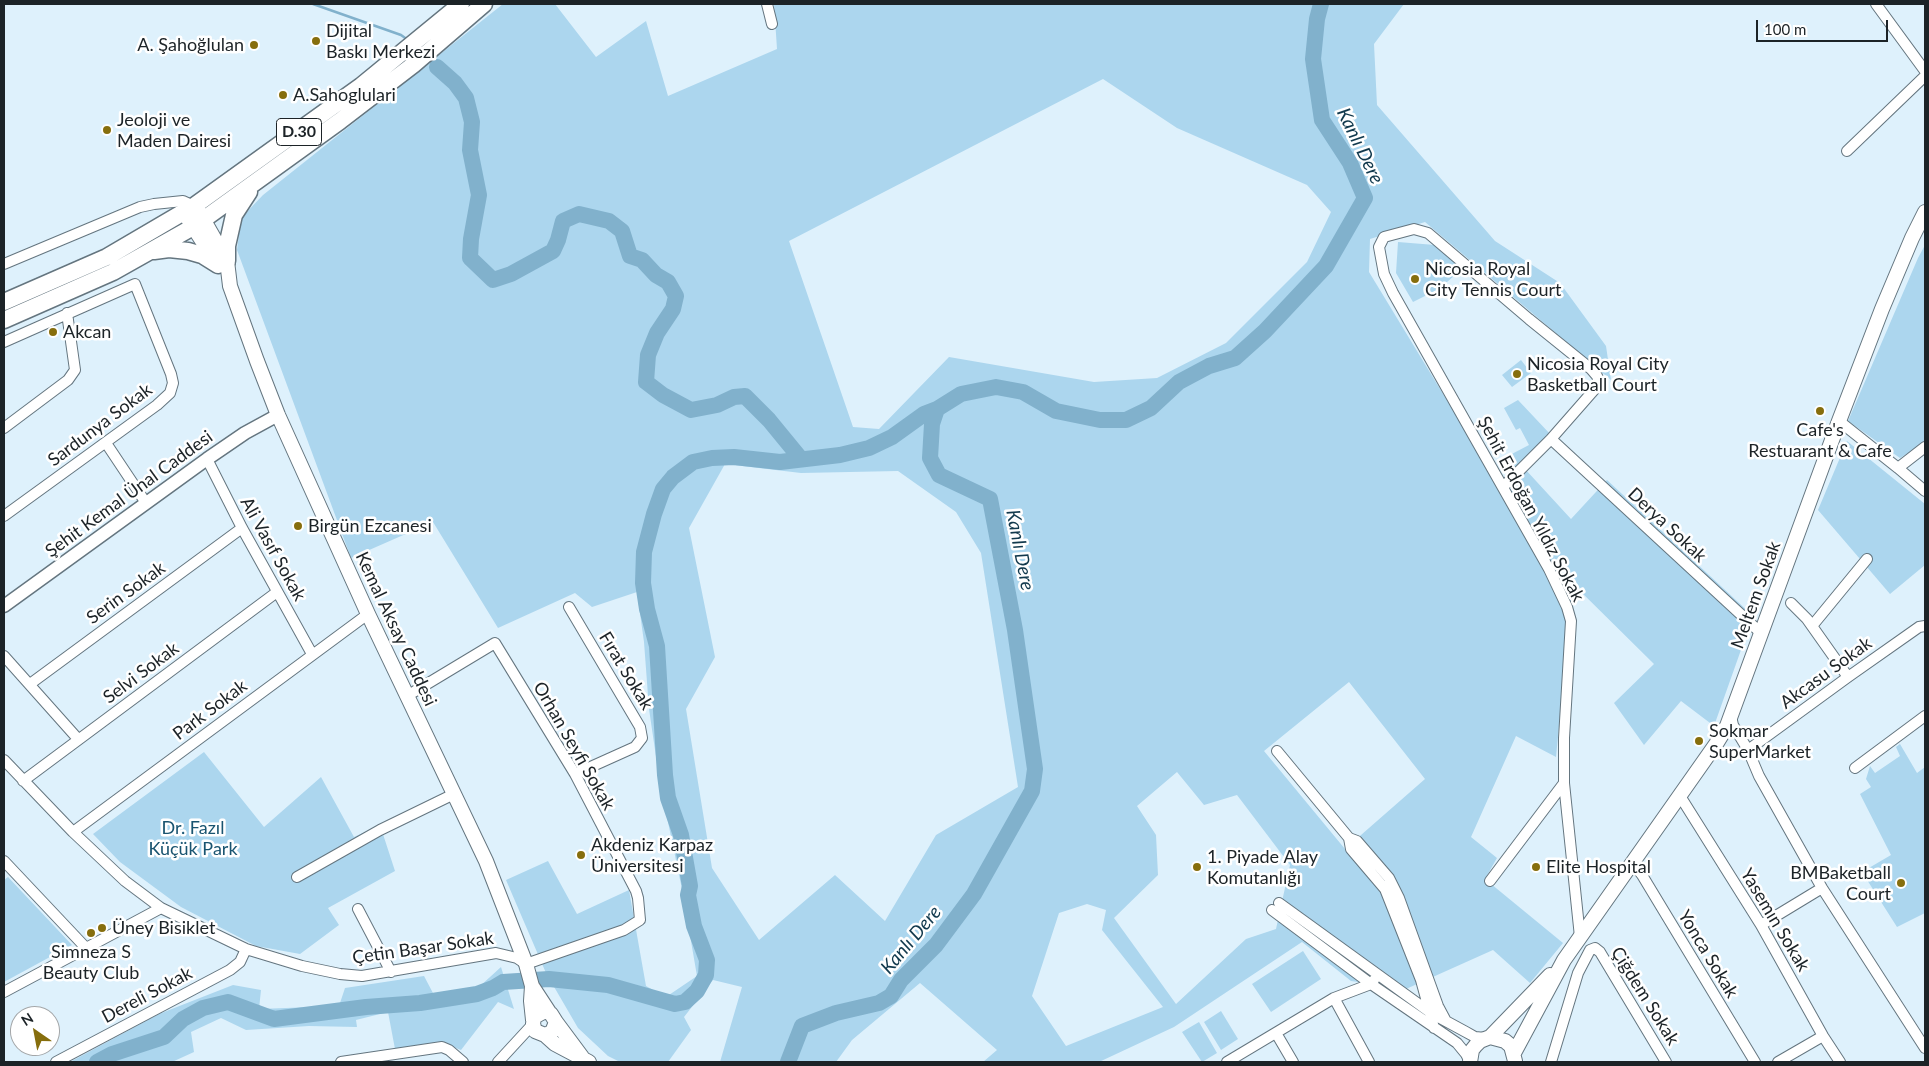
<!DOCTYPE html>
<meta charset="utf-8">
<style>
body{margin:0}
#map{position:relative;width:1929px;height:1066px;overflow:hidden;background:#def1fc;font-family:Lato,sans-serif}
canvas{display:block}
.frame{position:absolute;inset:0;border:5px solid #1c2327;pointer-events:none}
.north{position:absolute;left:10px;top:1006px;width:50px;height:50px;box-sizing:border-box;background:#fff;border:1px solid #a4a7a9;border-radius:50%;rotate:327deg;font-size:14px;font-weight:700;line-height:20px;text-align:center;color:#1c2327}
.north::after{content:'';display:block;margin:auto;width:18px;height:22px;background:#866e0d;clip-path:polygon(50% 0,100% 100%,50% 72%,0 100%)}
.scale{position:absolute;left:1756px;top:20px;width:132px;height:22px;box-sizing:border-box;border:2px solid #1c2327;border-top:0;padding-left:6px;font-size:15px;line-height:18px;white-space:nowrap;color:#1c2327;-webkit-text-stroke:4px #fff;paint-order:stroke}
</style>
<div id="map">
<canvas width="1929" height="1066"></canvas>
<div class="frame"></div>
<div class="north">N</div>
<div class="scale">100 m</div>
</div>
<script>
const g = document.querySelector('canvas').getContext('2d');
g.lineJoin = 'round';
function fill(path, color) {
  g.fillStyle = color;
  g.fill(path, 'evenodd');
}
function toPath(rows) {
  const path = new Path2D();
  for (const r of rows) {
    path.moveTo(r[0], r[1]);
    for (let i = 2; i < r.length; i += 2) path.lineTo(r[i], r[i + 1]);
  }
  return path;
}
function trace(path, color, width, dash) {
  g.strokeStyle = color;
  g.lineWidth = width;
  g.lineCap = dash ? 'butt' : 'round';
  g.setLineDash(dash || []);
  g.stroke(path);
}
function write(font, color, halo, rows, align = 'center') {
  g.font = font + ' Lato,sans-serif';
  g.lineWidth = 5;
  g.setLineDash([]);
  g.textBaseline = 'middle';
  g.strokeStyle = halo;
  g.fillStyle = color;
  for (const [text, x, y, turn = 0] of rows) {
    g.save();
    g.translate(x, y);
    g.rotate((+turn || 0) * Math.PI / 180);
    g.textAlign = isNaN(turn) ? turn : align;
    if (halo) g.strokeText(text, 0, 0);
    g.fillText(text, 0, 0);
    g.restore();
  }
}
const green = toPath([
 [503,4,555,4,596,57,646,21,668,96,777,49,774,4,1404,4,1374,44,1377,105,1495,241,1560,283,1606,346,1611,380,1425,222,1370,239,1369,272,1502,491,1525,469,1571,519,1607,480,1753,616,1714,726,1681,701,1644,745,1614,703,1654,664,1573,584,1556,757,1516,736,1471,837,1497,858,1485,879,1563,943,1530,983,1493,950,1406,989,1351,981,1302,942,1174,1027,1099,1062,983,1062,997,1050,920,983,852,1040,836,1062,720,1062,742,987,713,980,684,1017,691,1030,668,1062,620,1062,608,1056,578,1028,546,973,506,880,548,861,577,914,629,890,646,986,666,997,697,976,682,889,660,784,649,709,644,642,637,592,592,607,575,593,498,628,433,522,351,558,237,250,241,218,263,195],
 [1103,79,1177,128,1307,185,1331,212,1307,262,1226,343,1157,378,1094,382,949,357,879,429,853,427,789,241],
 [725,464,801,473,898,471,956,512,981,553,1018,787,936,835,885,921,835,875,759,940,712,868,686,709,715,657,689,528],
 [1349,682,1425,779,1345,849,1264,751],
 [1177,772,1204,805,1237,795,1290,865,1276,929,1246,939,1176,1004,1114,918,1158,875,1156,835,1137,806],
 [1087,904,1106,910,1102,930,1163,1007,1066,1046,1032,996,1059,913],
 [1398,242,1435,245,1462,269,1439,289,1413,302,1396,273],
 [1925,245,1925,442,1900,458,1848,421,1918,258],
 [1521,360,1531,373,1512,387,1502,375],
 [1518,400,1551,435,1516,471,1508,456,1529,445,1520,428,1516,430,1504,408],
 [1847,441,1925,504,1925,565,1890,594,1818,510],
 [1900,744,1917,773,1925,767,1925,913,1897,927,1862,872,1891,855,1860,794,1871,787,1866,779,1870,766,1875,773,1900,756,1896,747],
 [204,752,264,827,321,777,354,837,380,825,395,871,328,908,339,925,300,954,256,946,181,907,120,862,93,834],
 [8,877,72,945,4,982,4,880],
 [1303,951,1321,979,1271,1012,1252,984],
 [501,967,514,1009,498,1002,461,1050,443,1043,395,1049,388,1012,356,1020,357,1027,309,1026,246,1030,221,1018,191,1032,194,1052,172,1062,70,1062,159,1014,233,985,261,990,259,1009,339,1006,345,988,424,976,434,995,479,987],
 [1221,1011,1238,1039,1221,1050,1204,1022],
 [1199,1022,1217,1053,1202,1062,1182,1032]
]);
const stream = toPath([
 [313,4,401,35,408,40],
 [429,59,437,67]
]);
const river = toPath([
 [437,67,455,83,466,98,472,122,470,150,479,195,471,239,470,258,493,280,511,274,553,251,558,240,563,221,579,214,609,221,622,231,630,256,642,260,656,275,668,282,676,296,673,309,657,333,648,355,646,382,663,395,691,410,717,405,734,397,745,396,769,420,801,459],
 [97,1062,112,1054,164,1037,183,1019,203,1008,228,1002,274,1019,366,1007,420,1003,477,994,493,988,503,982,549,979,608,985,675,1004,685,1002,697,991,706,975,707,960,694,926,688,895,690,886,681,835,668,798,665,775,657,646,647,609,643,583,644,552,654,514,663,489,673,477,693,462,712,458,734,457,780,462,840,455,869,448,892,437,924,414,937,409],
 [788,1062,802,1026,836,1013,879,1003,891,996,901,980,936,945,974,894,1032,791,1035,769,1015,630,990,499,939,475,930,458,932,424,937,409,961,394,996,387,1023,392,1056,411,1100,420,1126,420,1151,408,1179,382,1209,366,1235,358,1265,331,1326,266,1365,198,1350,163,1322,120,1313,59,1317,19,1321,4]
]);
const minor = toPath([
 [767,4,772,24],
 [1876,4,1925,71],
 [1847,151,1925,76],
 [4,264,140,207,154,204,183,201,194,206],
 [4,342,135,284,171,374,173,383,170,393,157,405,4,516],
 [1839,421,1898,468,1925,491],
 [4,428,68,380,75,370,67,313],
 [1551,439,1762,634],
 [106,443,146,503],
 [207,459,242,528,312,654],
 [1898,468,1925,447],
 [1503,487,1551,439,1594,390,1599,382,1597,376,1591,369,1529,319,1428,233,1414,229,1384,237,1379,247,1384,274,1393,293,1472,433,1549,569,1567,607,1571,621,1564,738,1564,783,1580,937],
 [1791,603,1807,619,1848,677],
 [569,607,640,727,642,738,635,747,575,774],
 [1812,626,1867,559],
 [4,656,78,739],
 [30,684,242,528],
 [1731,716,1733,725,1748,750,1759,776,1822,888,1925,1048],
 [1748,750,1848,677,1919,627,1925,626],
 [1277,751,1349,838,1351,849,1385,889,1421,980,1434,1028],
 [4,760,73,832,125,881,161,908,246,949,302,966,340,974,362,976,496,953,517,958,526,964,624,930,640,920,638,898,636,891,575,774,495,643,407,696],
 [1855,768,1925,716],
 [23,781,277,592],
 [1680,796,1761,925,1823,1036,1840,1062],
 [73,832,368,614],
 [1349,838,1357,841,1389,878,1399,898,1438,1006,1446,1021],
 [4,861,87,949],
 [1633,863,1642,875,1755,1062],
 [297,877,380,830,454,794],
 [1490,881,1564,783],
 [1279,903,1431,1013,1466,1032,1475,1037,1486,1038],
 [358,909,391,972],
 [1272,910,1371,984,1457,1043,1466,1054,1470,1062],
 [1761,925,1822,888],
 [4,992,161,908],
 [1334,998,1369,1062],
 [1276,1033,1293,1062],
 [56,1062,230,970,240,962,246,949],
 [341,1062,442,1047,449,1050,463,1062],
 [498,1062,533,1024],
 [1227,1062,1334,998,1371,984,1374,980],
 [1551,1062,1578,973,1590,950,1595,948,1600,952,1666,1062],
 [1778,1062,1823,1036]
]);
const tertiary = toPath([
 [4,606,207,459,245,433,278,415]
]);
const secondary = toPath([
 [198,210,227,261,230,286,257,361,278,415,368,614,486,861,526,964,532,986,549,1012],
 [188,219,217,264],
 [532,986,531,1001,533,1020],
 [556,1022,582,1057],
 [545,1035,552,1032,556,1022,551,1014,545,1011,534,1017,533,1024,535,1031,545,1035,555,1044,589,1062],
 [1490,1037,1550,975],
 [1514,1053,1564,960,1716,744,1727,726,1839,421,1882,309,1912,238,1925,212],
 [1470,1062,1472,1050,1476,1045,1480,1041,1490,1037,1505,1041,1511,1046,1515,1061]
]);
const trunk = toPath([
 [154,251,169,249,188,251,202,255,218,265],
 [227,261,227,246,234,215,249,192],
 [4,302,107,257,194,206,361,86,461,4],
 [4,320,113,272,193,227,340,121,413,65,484,4]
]);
const markers = [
 [316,41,5,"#866e0d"],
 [254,45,5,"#866e0d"],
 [283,95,5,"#866e0d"],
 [107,130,5,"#866e0d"],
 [1415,279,5,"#866e0d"],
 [53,332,5,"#866e0d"],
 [1517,374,5,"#866e0d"],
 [1820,411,5,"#866e0d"],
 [298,526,5,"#866e0d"],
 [1699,741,5,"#866e0d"],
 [581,855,5,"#866e0d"],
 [1197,867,5,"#866e0d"],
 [1536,867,5,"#866e0d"],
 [1901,883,5,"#866e0d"],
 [102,928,5,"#866e0d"],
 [91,933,5,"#866e0d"]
];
const shields = [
 [299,132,45]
];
const shieldNames = [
 ["D.30",299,132]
];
const poiNames = [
 ["Dijital",326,31],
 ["Baskı Merkezi",326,52],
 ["A. Şahoğlulan",244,45,"right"],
 ["A.Sahoglulari",293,95],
 ["Jeoloji ve",117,120],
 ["Maden Dairesi",117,141],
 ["Nicosia Royal",1425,269],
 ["City Tennis Court",1425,290],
 ["Akcan",63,332],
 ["Nicosia Royal City",1527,364],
 ["Basketball Court",1527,385],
 ["Cafe's",1820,430,"center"],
 ["Restuarant & Cafe",1820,451,"center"],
 ["Birgün Ezcanesi",308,526],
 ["Sokmar",1709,731],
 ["SuperMarket",1709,752],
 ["Akdeniz Karpaz",591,845],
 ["Üniversitesi",591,866],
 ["1. Piyade Alay",1207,857],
 ["Komutanlığı",1207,878],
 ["Elite Hospital",1546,867],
 ["BMBaketball",1891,873,"right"],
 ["Court",1891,894,"right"],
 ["Üney Bisiklet",112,928],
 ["Simneza S",91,952,"center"],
 ["Beauty Club",91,973,"center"]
];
const streetNames = [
 ["Sardunya Sokak",100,425,-37],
 ["Şehit Kemal Ünal Caddesi",129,494,-36],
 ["Şehit Erdoğan Yıldız Sokak",1531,509,62],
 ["Derya Sokak",1667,525,43],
 ["Ali Vasıf Sokak",273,549,61],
 ["Serin Sokak",126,593,-36],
 ["Meltem Sokak",1756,595,-70],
 ["Kemal Aksay Caddesi",396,629,65],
 ["Fırat Sokak",626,671,59],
 ["Selvi Sokak",141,673,-37],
 ["Akcasu Sokak",1826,673,-36],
 ["Park Sokak",210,710,-37],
 ["Orhan Seyfi Sokak",574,746,60],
 ["Yasemın Sokak",1775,920,59],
 ["Çetin Başar Sokak",423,948,-8],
 ["Yonca Sokak",1708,954,59],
 ["Dereli Sokak",147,995,-28],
 ["Çiğdem Sokak",1645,996,58]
];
const parkNames = [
 ["Dr. Fazıl",193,828],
 ["Küçük Park",193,849]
];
const waterNames = [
 ["Kanlı Dere",1360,146,64],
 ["Kanlı Dere",1020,550,79],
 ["Kanlı Dere",911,940,-50]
];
fill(green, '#acd6ee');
trace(stream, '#81b1cc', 2.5);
trace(river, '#81b1cc', 16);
trace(minor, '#64757f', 12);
trace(tertiary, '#64757f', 15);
trace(secondary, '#64757f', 16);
trace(trunk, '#64757f', 19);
trace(minor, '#fff', 10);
trace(tertiary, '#fff', 12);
trace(secondary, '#fff', 14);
trace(trunk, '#fff', 16);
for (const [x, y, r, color] of markers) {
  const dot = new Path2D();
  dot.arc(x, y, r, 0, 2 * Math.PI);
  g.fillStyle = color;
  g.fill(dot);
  trace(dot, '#fff', 2);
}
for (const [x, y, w] of shields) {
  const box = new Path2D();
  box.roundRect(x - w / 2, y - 13.5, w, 27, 4);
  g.fillStyle = '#fff';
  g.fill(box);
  trace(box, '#1c2327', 1);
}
write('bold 16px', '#1c2327', null, shieldNames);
write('18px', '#1c2327', '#fff', poiNames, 'left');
write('18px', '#1c2327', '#fff', streetNames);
write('18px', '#195470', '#fff', parkNames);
write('italic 19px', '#11394d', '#fff', waterNames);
</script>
